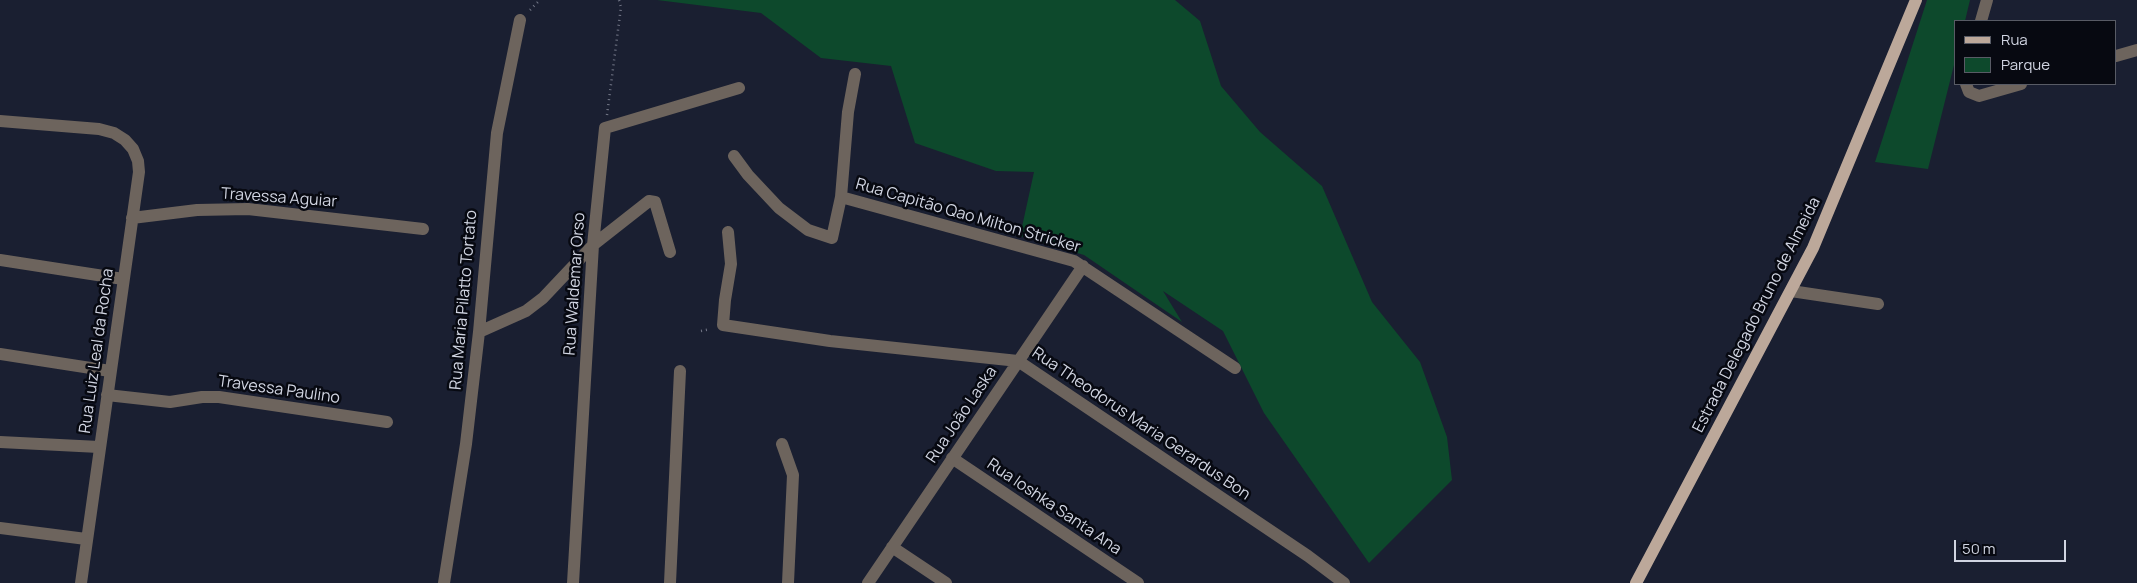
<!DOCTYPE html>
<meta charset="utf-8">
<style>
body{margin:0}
#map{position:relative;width:2137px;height:583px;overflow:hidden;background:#1a1f31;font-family:Manrope,sans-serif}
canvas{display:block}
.legend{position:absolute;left:1954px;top:20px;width:162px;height:65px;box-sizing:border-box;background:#070911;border:1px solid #585b65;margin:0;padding:6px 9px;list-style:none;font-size:15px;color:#d1d5e2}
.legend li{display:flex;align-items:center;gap:10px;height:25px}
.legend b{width:25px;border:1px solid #585b65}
.scale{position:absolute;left:1954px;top:540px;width:112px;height:22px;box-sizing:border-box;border:2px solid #d1d5e2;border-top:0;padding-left:6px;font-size:15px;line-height:18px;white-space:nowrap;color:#d1d5e2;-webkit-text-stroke:4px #070911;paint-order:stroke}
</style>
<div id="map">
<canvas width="2137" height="583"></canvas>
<ul class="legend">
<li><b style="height:6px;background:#bca89a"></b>Rua</li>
<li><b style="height:14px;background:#0d492c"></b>Parque</li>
</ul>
<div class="scale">50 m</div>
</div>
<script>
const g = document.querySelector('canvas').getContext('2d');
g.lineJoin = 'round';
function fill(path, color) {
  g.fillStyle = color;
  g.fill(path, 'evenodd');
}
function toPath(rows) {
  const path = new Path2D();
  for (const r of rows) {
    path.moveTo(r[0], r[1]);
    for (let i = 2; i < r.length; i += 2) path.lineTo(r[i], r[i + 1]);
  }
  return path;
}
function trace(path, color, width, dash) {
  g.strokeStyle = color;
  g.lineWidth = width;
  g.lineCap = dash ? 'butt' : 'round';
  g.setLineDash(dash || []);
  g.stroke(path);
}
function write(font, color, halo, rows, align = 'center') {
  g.font = font + ' Manrope,sans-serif';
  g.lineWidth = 5;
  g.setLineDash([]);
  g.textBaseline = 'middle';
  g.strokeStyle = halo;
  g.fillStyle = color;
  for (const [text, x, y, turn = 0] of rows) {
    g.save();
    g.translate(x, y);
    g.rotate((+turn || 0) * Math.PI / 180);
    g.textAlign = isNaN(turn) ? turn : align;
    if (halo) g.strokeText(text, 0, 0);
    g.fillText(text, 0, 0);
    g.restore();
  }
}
const green = toPath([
 [657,0,1175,0,1200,21,1221,86,1260,132,1322,186,1372,302,1420,362,1447,437,1452,480,1369,563,1264,413,1223,331,1163,291,1182,322,1084,255,1020,236,1034,172,996,171,915,143,891,66,821,58,761,13],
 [1927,0,1970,0,1965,21,1956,21,1956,57,1928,169,1875,162]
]);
const path = toPath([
 [530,10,540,0],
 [607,115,621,7,619,0],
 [701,331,710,329]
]);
const minor = toPath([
 [1981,21,1987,0],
 [2116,56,2137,50],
 [1966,84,1969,92,1979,96,2021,84],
 [0,121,99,129,114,133,125,140,133,149,138,161,139,172,81,583],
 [734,156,748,175,779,208,808,230,832,238,841,197,848,112,855,74],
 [841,197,1074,261,1235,368],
 [132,218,197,210,248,209,423,229],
 [728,232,731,264,725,300,723,325,830,341,1018,361,1308,556,1344,583],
 [0,260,123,279],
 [1791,291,1878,304],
 [479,332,526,311,543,298,593,245,649,201,655,202,670,252],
 [0,354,110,371],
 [107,395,170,402,202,397,219,397,387,422],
 [0,442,99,447],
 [782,444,793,475,788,583],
 [952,458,1138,583],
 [0,528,86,539],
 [892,547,946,583],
 [444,583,466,444,479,332,497,133,520,20],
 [573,583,593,245,605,128,739,88],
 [670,583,680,371],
 [868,583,1083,266]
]);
const major = toPath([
 [1636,583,1813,248,1916,0]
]);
const streetNames = [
 ["Travessa Aguiar",279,198,4],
 ["Rua Capitão Qao Milton Stricker",968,216,16],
 ["Rua Waldemar Orso",575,284,-86],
 ["Rua Maria Pilatto Tortato",464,300,-85],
 ["Estrada Delegado Bruno de Almeida",1757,315,-63],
 ["Rua Luiz Leal da Rocha",97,351,-82],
 ["Travessa Paulino",279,390,8],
 ["Rua João Laska",962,415,-56],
 ["Rua Theodorus Maria Gerardus Bon",1141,424,34],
 ["Rua Ioshka Santa Ana",1054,507,34]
];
fill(green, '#0d492c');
trace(path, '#747888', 2.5, [1, 4]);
trace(minor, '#6d645d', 12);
trace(major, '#bca89a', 12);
write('16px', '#d1d5e2', '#070911', streetNames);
</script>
